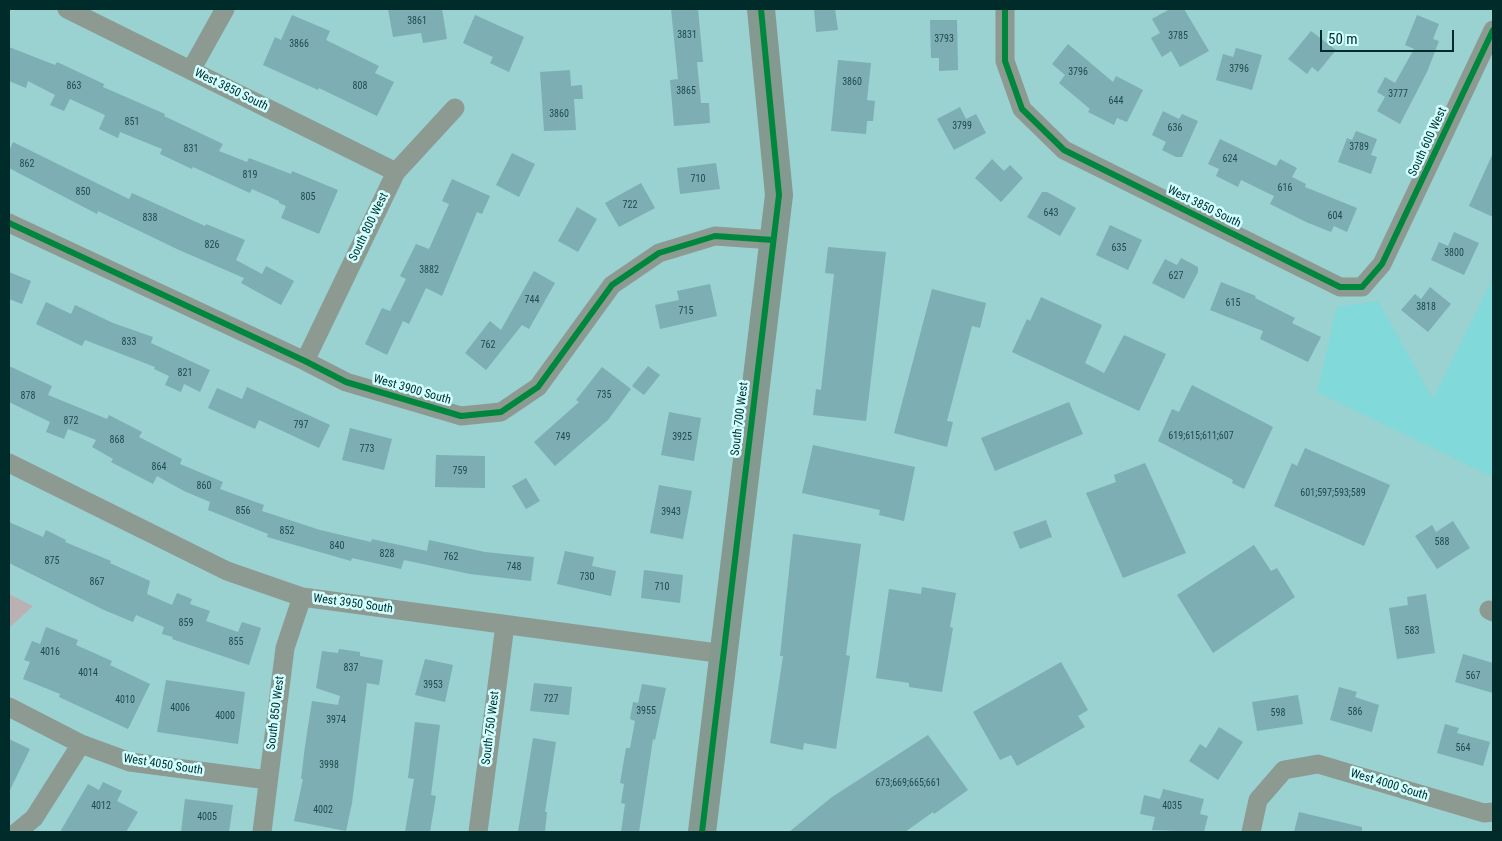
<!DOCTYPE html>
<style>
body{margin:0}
#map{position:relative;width:1502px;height:841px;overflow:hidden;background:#9ad1d1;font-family:"Roboto Condensed",sans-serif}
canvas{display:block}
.frame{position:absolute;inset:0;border:10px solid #002b2b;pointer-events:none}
.scale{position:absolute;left:1320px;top:30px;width:134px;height:22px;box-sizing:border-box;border:2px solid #002b2b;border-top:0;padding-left:6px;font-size:15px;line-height:18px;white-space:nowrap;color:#002b2b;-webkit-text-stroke:4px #d1ffff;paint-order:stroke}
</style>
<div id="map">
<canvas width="1502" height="841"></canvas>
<div class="frame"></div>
<div class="scale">50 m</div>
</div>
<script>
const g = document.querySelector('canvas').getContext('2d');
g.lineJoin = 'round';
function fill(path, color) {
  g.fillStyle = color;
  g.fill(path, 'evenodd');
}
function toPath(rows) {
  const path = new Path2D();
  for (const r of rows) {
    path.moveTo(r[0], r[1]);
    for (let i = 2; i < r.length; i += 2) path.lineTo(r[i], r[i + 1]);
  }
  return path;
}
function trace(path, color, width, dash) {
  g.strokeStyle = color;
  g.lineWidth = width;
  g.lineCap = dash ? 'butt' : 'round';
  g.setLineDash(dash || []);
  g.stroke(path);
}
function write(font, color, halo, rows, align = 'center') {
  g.font = font + ' "Roboto Condensed",sans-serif';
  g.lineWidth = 5;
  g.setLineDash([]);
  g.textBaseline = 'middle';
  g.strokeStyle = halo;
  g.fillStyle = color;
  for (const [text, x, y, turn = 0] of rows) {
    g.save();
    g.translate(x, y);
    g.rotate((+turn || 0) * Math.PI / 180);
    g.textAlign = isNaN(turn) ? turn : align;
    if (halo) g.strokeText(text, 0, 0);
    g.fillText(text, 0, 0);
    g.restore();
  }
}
const built = toPath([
 [1493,279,1493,477,1317,392,1337,307,1378,301,1433,399]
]);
const green = toPath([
 [9,594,33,606,9,628]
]);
const building = toPath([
 [388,9,442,9,447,39,423,43,421,33,393,37],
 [671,9,698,9,703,62,697,62,701,103,709,103,710,123,674,126,670,80,678,79],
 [814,9,835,9,838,30,816,32],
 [1170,9,1184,9,1209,51,1180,67,1171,51,1162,57,1151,38,1160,33,1152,19],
 [292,15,330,31,326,40,379,66,375,73,394,82,377,116,319,88,318,90,263,65,275,37,281,40],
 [475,15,524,37,509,72,490,63,493,57,463,43],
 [1417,15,1439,24,1433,39,1439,41,1427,72,1400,124,1377,111,1385,97,1377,92,1385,77,1395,83,1414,49,1405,45],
 [930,20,957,20,958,70,939,71,939,58,931,58],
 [1311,31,1336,50,1318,72,1312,67,1307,74,1288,59],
 [1068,44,1113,82,1116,76,1143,90,1127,122,1117,118,1114,125,1088,112,1090,109,1059,83,1065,75,1052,64],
 [9,47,55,65,57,62,104,84,103,87,165,114,164,116,223,144,219,151,247,162,249,158,291,174,292,171,338,190,319,234,281,218,286,206,279,203,279,201,252,189,250,193,193,167,192,169,160,154,162,149,120,132,118,138,99,129,105,115,70,99,64,111,50,105,55,95,28,81,26,88,9,81],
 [1236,48,1262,55,1252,90,1216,80,1223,54,1233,57],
 [838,60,871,63,867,100,875,101,873,121,867,121,866,134,831,131],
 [570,70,571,86,582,85,583,99,574,99,576,130,544,131,540,72],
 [960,107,966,119,976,114,986,133,954,150,937,119],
 [1163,111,1179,119,1182,114,1198,121,1182,157,1176,157,1162,150,1166,142,1152,135],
 [1356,131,1377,139,1371,155,1377,157,1371,174,1338,162,1347,138,1352,140],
 [1220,139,1276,166,1280,159,1297,168,1292,177,1306,184,1305,187,1357,208,1347,232,1334,226,1331,232,1306,222,1270,204,1274,196,1241,180,1238,187,1216,176,1219,169,1208,164],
 [13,142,129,199,132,193,205,226,206,224,245,240,236,260,262,274,266,266,294,281,281,305,241,283,244,278,179,250,98,211,97,214,9,168,9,151],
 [512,153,535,164,519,197,496,185],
 [1493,153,1493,217,1469,206],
 [992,159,1004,171,1010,165,1023,178,1001,202,975,178],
 [716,163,720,189,680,194,677,168],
 [452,179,490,196,482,214,477,212,442,296,426,288,409,324,403,321,387,355,365,344,382,308,390,311,406,279,400,276,416,244,429,249,449,204,442,201],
 [641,183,655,208,619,227,605,203],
 [1042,192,1047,192,1076,208,1060,236,1027,217],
 [577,207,597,219,578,252,558,241],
 [1110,225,1142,240,1128,270,1096,255],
 [1454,232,1479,243,1464,275,1431,260,1439,242,1448,246],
 [828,247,886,252,866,421,813,415,816,389,821,390,834,274,825,273],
 [1181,258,1198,267,1198,272,1184,299,1152,283,1165,259,1177,265],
 [534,271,555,283,529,329,522,325,486,370,465,353,490,321,501,330],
 [9,272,31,281,22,304,9,299],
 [1221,282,1256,296,1255,298,1295,318,1292,323,1321,337,1308,362,1260,339,1263,331,1210,310],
 [710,284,717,316,660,329,655,305,679,300,677,291],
 [1430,287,1451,304,1428,332,1401,310,1415,294,1421,299],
 [932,289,986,303,980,328,972,326,947,421,953,422,947,447,894,433],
 [1041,297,1102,325,1085,363,1104,373,1124,335,1166,354,1139,411,1012,352,1027,319,1030,321],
 [46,302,71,314,75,305,113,323,153,337,151,343,210,370,200,392,184,384,181,392,165,385,169,376,154,369,155,367,85,340,82,346,36,324],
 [9,366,52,386,48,395,107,419,109,415,142,432,139,437,182,459,180,464,223,482,220,489,264,505,262,511,320,530,371,542,372,539,427,551,429,540,485,552,534,557,531,581,470,574,404,560,401,569,352,558,351,561,267,537,268,534,208,510,210,502,184,491,157,476,153,484,111,462,113,459,92,447,96,440,68,429,64,439,46,432,50,422,9,402],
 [648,366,660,375,644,395,632,386],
 [602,367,631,389,608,420,555,466,534,442,579,402,576,400],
 [1192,385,1273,427,1244,489,1232,483,1233,480,1158,441,1172,409,1179,412],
 [247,387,330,425,319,448,259,420,255,429,208,408,217,388,242,399],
 [1069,402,1083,434,995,471,981,438],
 [669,412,701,418,694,461,661,455],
 [350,428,392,439,384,470,342,460],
 [813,445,915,467,904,521,879,515,880,510,802,493],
 [1305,448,1390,485,1364,546,1274,506,1292,463,1297,466],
 [436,455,485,456,485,488,435,487],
 [1145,463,1186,553,1123,578,1086,493,1116,482,1114,475],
 [526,478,540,501,526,509,512,486],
 [659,485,692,491,683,539,650,533],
 [1046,520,1052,537,1020,549,1013,532],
 [1453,521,1470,548,1437,569,1415,536,1432,525,1436,532],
 [9,522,43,537,46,530,66,540,65,542,111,561,110,563,150,581,147,594,172,605,177,593,192,599,190,604,210,611,206,621,238,632,242,622,261,628,249,665,172,639,173,637,162,634,164,627,136,615,133,622,104,610,9,563],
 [793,534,861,544,846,655,850,656,836,749,804,743,803,750,770,743,783,656,780,656],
 [1254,545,1271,571,1277,568,1295,597,1213,653,1177,595],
 [565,551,594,557,592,566,616,571,611,596,557,584],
 [644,570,683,575,680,603,641,598],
 [922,587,956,593,950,627,953,628,942,692,909,687,909,683,876,678,889,589,921,594],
 [1426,594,1435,653,1397,659,1389,608,1408,605,1407,597],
 [46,627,78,640,76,645,112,661,110,665,150,684,128,729,59,697,60,694,23,679,30,662,24,660,32,641,40,644],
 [339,649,360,652,360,656,383,660,379,685,367,683,352,803,346,831,294,821,303,779,301,779,305,746,312,701,338,705,340,696,316,688,322,651,338,653],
 [1463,654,1493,663,1493,693,1455,682],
 [425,659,453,665,445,702,415,695],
 [1061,662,1088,710,1078,716,1085,727,1017,766,1011,755,1000,760,973,712],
 [166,680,245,692,238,744,157,732],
 [534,683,572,687,569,715,530,711],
 [642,684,666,688,655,740,653,739,639,832,621,832,625,804,621,803,624,784,620,783,626,748,630,748,635,721,630,719,633,702,638,703],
 [1339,687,1357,692,1355,697,1379,705,1372,732,1330,720],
 [1298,695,1303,724,1257,731,1252,702],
 [415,722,440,725,431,795,436,796,430,832,405,832,414,779,408,778],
 [1445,724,1459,728,1457,733,1490,742,1483,766,1437,753],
 [1219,727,1243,742,1218,780,1189,761,1200,744,1206,748],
 [928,735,968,790,934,814,933,812,905,832,789,832,832,797],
 [533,738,556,742,545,812,547,812,545,832,518,832],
 [9,739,30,749,9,792],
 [103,782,122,791,117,801,138,812,126,832,60,832,88,784,99,790],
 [1163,789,1204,799,1200,814,1208,816,1204,832,1152,830,1155,817,1140,814,1144,795,1160,799],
 [185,799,233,805,229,832,181,832],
 [1299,812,1362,827,1362,832,1294,832]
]);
const street = toPath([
 [67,9,396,172],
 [1005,9,1005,61,1022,109,1064,150,1340,287,1362,287,1382,264,1493,30],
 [191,70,225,9],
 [9,223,305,361,346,382,461,416,501,412,538,387,612,285,659,253,715,236,773,240],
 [305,361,396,172,455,108],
 [9,463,227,571,302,597,724,654],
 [1489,610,1493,612],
 [9,707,81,744,130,762,268,780],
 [17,832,34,818,81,744],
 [262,832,285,648,302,597],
 [478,832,505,625],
 [1251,832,1258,800,1284,770,1318,764,1484,813,1493,812]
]);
const secondary = toPath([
 [702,832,779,195,761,9]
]);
const cycleway = toPath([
 [1005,9,1005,61,1022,109,1064,150,1340,287,1362,287,1382,264,1493,30],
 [9,223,305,361,346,382,461,416,501,412,538,387,612,285,659,253,715,236,773,240],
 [702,832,779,195,761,9]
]);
const numberNames = [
 ["3861",417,21],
 ["3831",687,35],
 ["3785",1178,36],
 ["3793",944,39],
 ["3866",299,44],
 ["3796",1239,69],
 ["3796",1078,72],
 ["3860",852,82],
 ["863",74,86],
 ["808",360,86],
 ["3865",686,91],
 ["3777",1398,94],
 ["644",1116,101],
 ["3860",559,114],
 ["851",132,122],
 ["3799",962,126],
 ["636",1175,128],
 ["3789",1359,147],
 ["831",191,149],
 ["624",1230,159],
 ["862",27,164],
 ["819",250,175],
 ["710",698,179],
 ["616",1285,188],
 ["850",83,192],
 ["805",308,197],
 ["722",630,205],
 ["643",1051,213],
 ["604",1335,216],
 ["838",150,218],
 ["826",212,245],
 ["635",1119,248],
 ["3800",1454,253],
 ["3882",429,270],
 ["627",1176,276],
 ["744",532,300],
 ["615",1233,303],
 ["3818",1426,307],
 ["715",686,311],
 ["833",129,342],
 ["762",488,345],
 ["821",185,373],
 ["735",604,395],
 ["878",28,396],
 ["872",71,421],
 ["797",301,425],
 ["619;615;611;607",1201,436],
 ["749",563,437],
 ["3925",682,437],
 ["868",117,440],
 ["773",367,449],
 ["864",159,467],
 ["759",460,471],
 ["860",204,486],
 ["601;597;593;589",1333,493],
 ["856",243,511],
 ["3943",671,512],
 ["852",287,531],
 ["588",1442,542],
 ["840",337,546],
 ["828",387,554],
 ["762",451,557],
 ["875",52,561],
 ["748",514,567],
 ["730",587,577],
 ["867",97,582],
 ["710",662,587],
 ["859",186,623],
 ["583",1412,631],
 ["855",236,642],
 ["4016",50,652],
 ["837",351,668],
 ["4014",88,673],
 ["567",1473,676],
 ["3953",433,685],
 ["727",551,699],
 ["4010",125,700],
 ["4006",180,708],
 ["3955",646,711],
 ["586",1355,712],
 ["598",1278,713],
 ["4000",225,716],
 ["3974",336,720],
 ["564",1463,748],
 ["3998",329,765],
 ["673;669;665;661",908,783],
 ["4012",101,806],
 ["4035",1172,806],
 ["4002",323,810],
 ["4005",207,817]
];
const streetNames = [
 ["West 3850 South",231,90,26],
 ["South 600 West",1428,142,-65],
 ["West 3850 South",1204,207,26],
 ["South 800 West",369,227,-64],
 ["West 3900 South",412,390,16],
 ["South 700 West",740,419,-83],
 ["West 3950 South",353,604,8],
 ["South 850 West",276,713,-83],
 ["South 750 West",491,728,-83],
 ["West 4050 South",163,765,9],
 ["West 4000 South",1389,785,17]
];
fill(built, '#82d9da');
fill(green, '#bcb1b2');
fill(building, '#7caeb3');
trace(street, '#8c9a92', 19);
trace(secondary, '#849990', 28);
trace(cycleway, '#00873e', 6);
write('10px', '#1f4c4d', null, numberNames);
write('12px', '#002b2b', '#d1ffff', streetNames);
</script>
